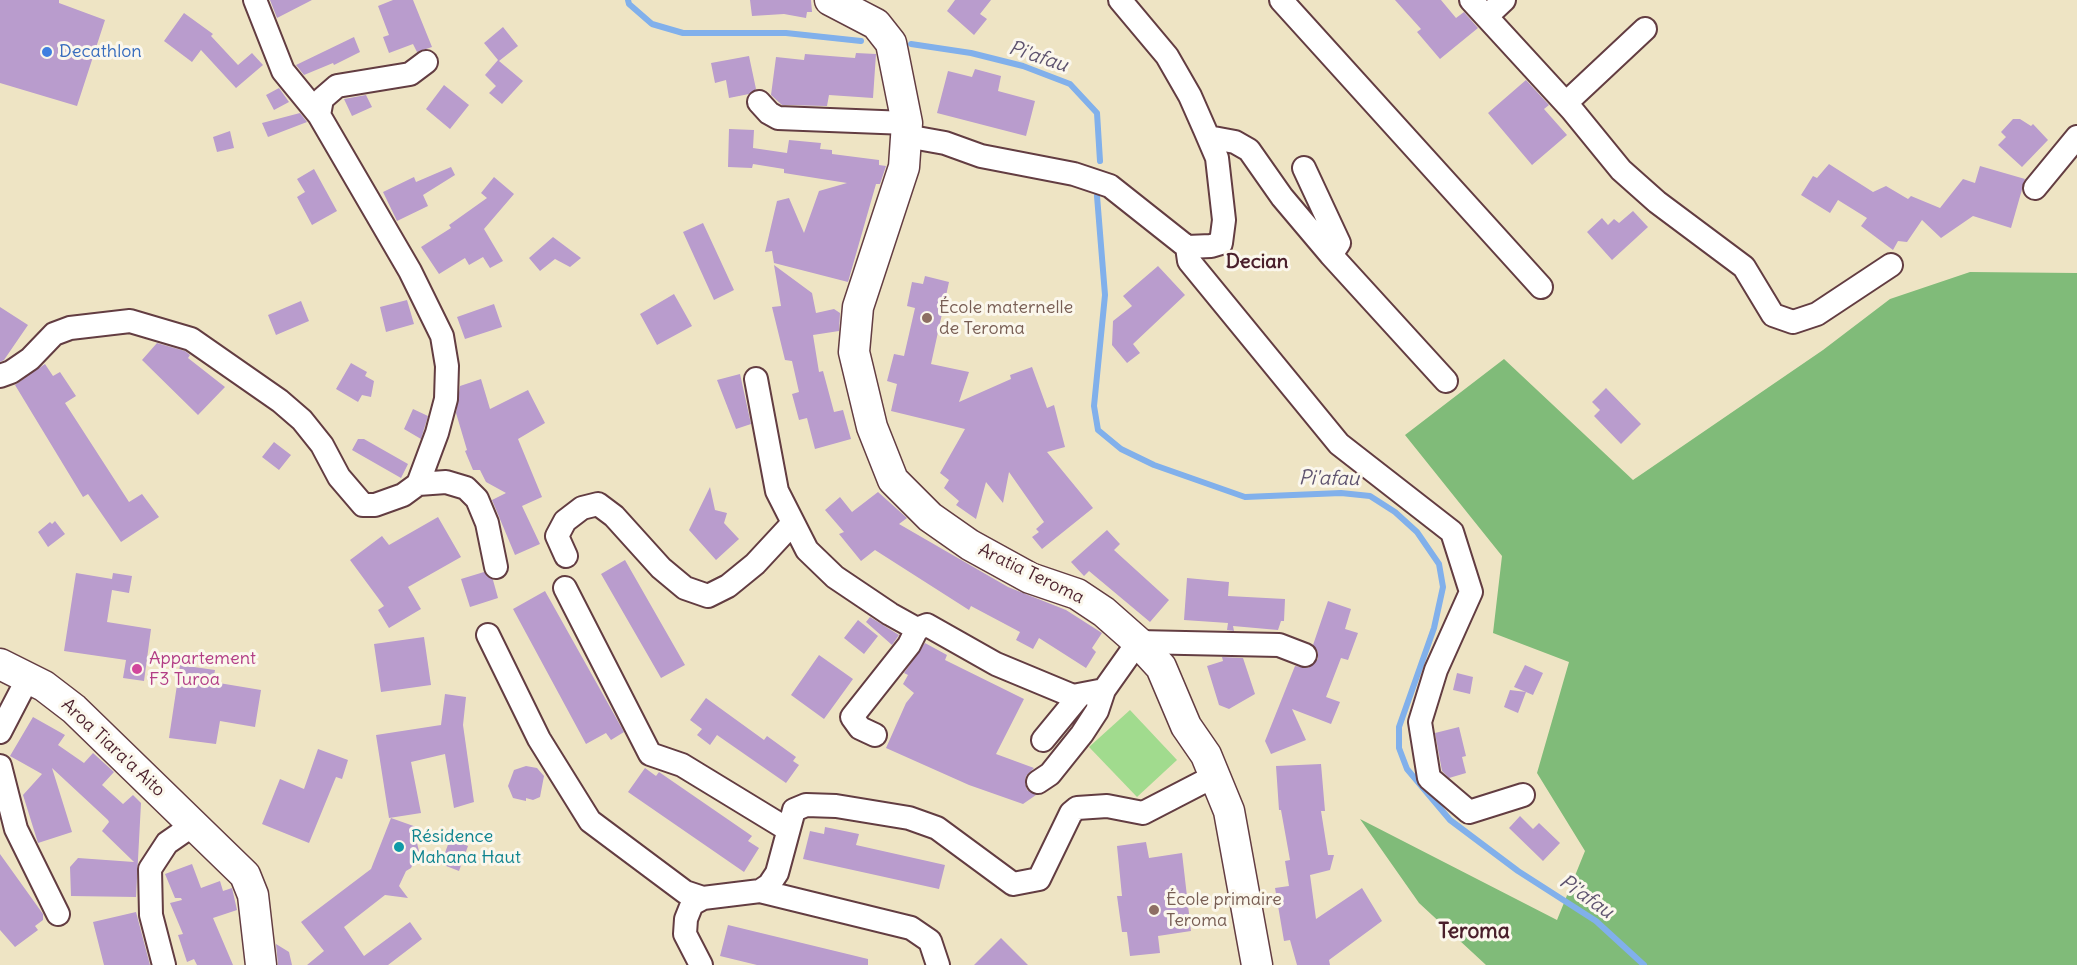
<!DOCTYPE html>
<meta charset="utf-8">
<style>
body{margin:0}
canvas{display:block;background:#eee4c4}
</style>
<canvas width="2077" height="965"></canvas>
<script>
const g = document.querySelector('canvas').getContext('2d');
g.lineJoin = 'round';
function fill(path, color) {
  g.fillStyle = color;
  g.fill(path, 'evenodd');
}
function toPath(rows) {
  const path = new Path2D();
  for (const r of rows) {
    path.moveTo(r[0], r[1]);
    for (let i = 2; i < r.length; i += 2) path.lineTo(r[i], r[i + 1]);
  }
  return path;
}
function trace(path, color, width, dash) {
  g.strokeStyle = color;
  g.lineWidth = width;
  g.lineCap = dash ? 'butt' : 'round';
  g.setLineDash(dash || []);
  g.stroke(path);
}
function write(font, color, halo, rows, align = 'center') {
  g.font = font + ' Delius,sans-serif';
  g.lineWidth = 6;
  g.setLineDash([]);
  g.textBaseline = 'middle';
  g.strokeStyle = halo;
  g.fillStyle = color;
  for (const [text, x, y, turn = 0] of rows) {
    g.save();
    g.translate(x, y);
    g.rotate((+turn || 0) * Math.PI / 180);
    g.textAlign = isNaN(turn) ? turn : align;
    if (halo) g.strokeText(text, 0, 0);
    g.fillText(text, 0, 0);
    g.restore();
  }
}
const green = toPath([
 [1130,710,1177,760,1137,797,1089,747]
]);
const forest = toPath([
 [1970,272,2077,273,2077,965,1486,965,1419,903,1360,819,1557,920,1585,851,1537,773,1569,662,1493,633,1502,556,1405,435,1504,359,1633,480,1823,350,1890,299]
]);
const stream = toPath([
 [628,0,629,4,652,24,683,33,786,33,861,41],
 [911,44,971,53,1023,66,1070,84,1097,113,1100,161],
 [1097,196,1105,295,1094,406,1098,430,1121,449,1154,465,1245,497,1341,493,1370,496,1395,512,1417,532,1439,564,1443,587,1434,628,1399,727,1399,748,1407,769,1450,820,1518,871,1596,921,1644,965]
]);
const building = toPath([
 [0,0,59,0,59,3,105,20,77,106,0,83],
 [270,0,312,0,277,18],
 [393,0,413,0,432,47,417,52,413,44,389,53,383,37,389,35,378,6],
 [750,0,811,0,812,12,807,12,806,18,784,14,752,16],
 [955,0,991,0,980,14,987,19,974,35,947,11],
 [1395,0,1441,0,1456,18,1464,12,1478,28,1440,59,1417,32,1421,29],
 [184,13,213,34,211,36,238,65,252,53,263,65,236,88,201,50,192,62,164,41],
 [503,27,518,46,499,61,523,81,502,104,489,93,496,86,485,75,498,60,484,43],
 [354,37,360,52,334,65,333,63,304,75,296,65],
 [856,53,876,54,873,98,829,95,827,106,782,105,771,95,776,57,804,60,805,54,855,58],
 [749,56,756,89,749,94,729,98,726,80,715,83,711,63],
 [975,69,1001,76,998,91,1035,101,1026,136,937,113,948,71,972,77],
 [1526,80,1549,105,1544,109,1567,135,1532,165,1488,113],
 [444,85,469,105,450,129,426,109],
 [279,88,289,102,274,110,266,95],
 [366,95,372,107,352,116,344,99],
 [300,113,307,122,268,137,262,123],
 [2013,119,2020,119,2031,126,2033,124,2048,140,2022,167,1998,145,2006,137,2001,132],
 [729,129,754,130,753,148,787,153,789,140,821,143,820,149,832,150,832,154,879,160,879,165,886,166,880,184,876,184,848,282,774,263,772,251,765,252,777,201,789,198,804,233,819,191,847,183,784,173,784,169,753,164,752,168,728,167],
 [230,131,234,148,217,152,213,137],
 [1829,164,1873,192,1886,186,1908,199,1911,196,1940,208,1963,179,1975,183,1980,166,2025,179,2011,228,1973,216,1941,238,1922,220,1907,242,1898,241,1893,250,1861,226,1867,218,1838,200,1830,213,1801,195,1813,176,1817,178],
 [451,167,455,175,423,195,428,206,397,221,383,192,414,177,416,182],
 [314,169,337,211,312,225,297,197,305,192,297,179],
 [494,177,514,194,484,229,503,261,490,268,483,257,469,265,465,258,439,274,421,247,451,228,449,225,487,198,481,193],
 [1633,211,1648,227,1612,260,1587,232,1602,218,1608,225,1614,219,1619,223],
 [703,223,734,290,714,300,683,232],
 [553,237,581,258,570,267,555,259,540,271,529,258],
 [774,265,812,293,816,313,834,309,840,313,839,331,813,335,819,372,823,371,834,412,843,410,851,439,815,449,807,418,799,420,792,394,799,392,792,361,785,360,772,307,781,306],
 [1158,266,1185,295,1133,344,1140,353,1127,363,1112,345,1113,321,1132,306,1123,296],
 [925,276,949,282,931,364,969,372,959,402,1011,379,1010,375,1032,367,1047,408,1054,405,1065,447,1047,452,1093,508,1042,549,1032,537,1039,532,1036,529,1044,522,1009,472,1003,503,986,482,976,519,956,505,959,501,944,488,949,480,940,473,965,429,891,411,897,384,887,381,894,354,904,356,915,308,907,306,912,282,923,284],
 [674,294,692,326,657,345,640,314],
 [407,300,414,324,386,332,380,307],
 [301,301,309,321,276,335,268,315],
 [494,304,502,327,465,339,457,317],
 [0,307,28,325,4,360,0,362],
 [157,343,185,351,190,355,188,358,225,387,198,415,142,360],
 [351,363,367,372,365,376,374,381,371,397,362,395,358,402,336,389],
 [45,364,53,376,60,372,76,396,65,403,129,502,142,494,159,517,121,542,88,494,83,497,15,385],
 [740,374,751,424,736,429,717,380],
 [481,379,490,409,528,390,545,423,518,439,542,497,522,506,540,544,515,555,492,500,506,493,486,482,480,470,473,470,465,451,467,450,456,413,460,386],
 [1606,388,1641,424,1621,444,1594,416,1600,410,1592,402],
 [413,409,428,416,421,439,404,429],
 [358,439,364,439,408,464,401,478,352,450],
 [274,442,291,455,279,470,262,457],
 [710,487,715,510,727,513,724,523,739,539,716,560,689,530],
 [878,492,907,518,899,524,1008,587,1066,610,1102,633,1092,648,1096,652,1086,668,1039,638,1033,649,1016,640,1020,632,971,606,969,610,875,550,861,561,839,534,844,532,825,510,840,497,852,512],
 [438,517,461,557,408,587,421,609,389,628,378,610,384,606,350,560,382,536,389,545],
 [55,521,65,534,48,547,38,532,50,522,52,524],
 [1107,530,1120,544,1114,550,1169,600,1150,622,1089,571,1084,576,1071,562],
 [625,560,685,665,661,678,601,574],
 [484,572,493,580,498,598,470,607,461,579],
 [76,573,112,579,113,573,132,576,129,593,112,590,107,622,151,629,144,681,123,678,126,660,64,651],
 [1187,578,1229,582,1228,596,1285,599,1284,621,1281,621,1278,630,1233,626,1234,631,1227,630,1228,623,1184,620],
 [545,591,624,732,611,740,606,733,586,744,513,609],
 [1328,601,1351,609,1345,629,1358,633,1348,660,1341,658,1326,697,1340,702,1331,724,1292,709,1306,740,1271,754,1265,741,1295,666,1308,668,1318,659,1318,652,1313,645],
 [870,617,899,635,892,645,866,622],
 [858,620,878,636,864,654,844,638],
 [424,637,431,685,381,692,374,644],
 [925,643,947,655,945,660,1024,699,996,754,1034,768,1026,776,1025,783,1027,790,1036,795,1023,804,969,785,886,748,906,703,914,693,903,684,908,675,904,673],
 [819,655,853,679,824,719,791,695],
 [1222,657,1243,658,1255,694,1229,709,1219,705,1207,666,1223,661],
 [180,665,215,670,213,682,261,690,255,727,220,721,216,744,169,738],
 [1525,665,1543,673,1533,695,1526,692,1518,713,1504,707,1510,690,1526,692,1514,687],
 [1457,673,1473,677,1470,694,1453,690],
 [445,694,466,697,463,725,474,802,454,808,445,754,411,762,421,813,389,818,376,735,441,725],
 [706,698,764,740,767,736,796,757,793,761,799,765,786,783,717,735,710,745,697,735,702,729,690,720],
 [33,717,65,735,58,745,84,763,93,753,114,772,102,785,123,804,133,795,141,803,136,897,71,896,70,867,78,858,134,862,102,831,109,822,108,820,52,768,72,832,38,843,23,795,42,774,10,756],
 [1459,727,1466,756,1462,757,1466,773,1449,778,1442,771,1435,733],
 [318,749,348,760,342,779,336,777,309,843,262,824,280,779,304,789],
 [1321,764,1325,811,1321,811,1328,855,1334,855,1330,870,1310,875,1316,919,1362,888,1382,921,1329,960,1330,965,1297,965,1290,940,1284,941,1275,888,1289,886,1285,861,1290,860,1281,810,1279,810,1276,766],
 [526,766,537,768,544,776,540,797,533,800,526,798,526,801,513,798,508,786,514,770],
 [645,768,656,776,659,772,752,836,748,841,759,848,744,872,628,792],
 [1520,816,1533,829,1539,823,1560,843,1543,861,1509,828],
 [391,818,422,829,417,843,419,851,411,868,406,871,399,886,408,898,385,895,344,927,364,956,410,922,422,939,388,965,307,965,324,951,301,922,371,869],
 [825,827,859,834,856,845,945,865,939,889,803,859,810,831,824,834],
 [450,839,468,846,459,871,441,864],
 [1146,842,1149,858,1182,853,1191,931,1158,936,1160,953,1130,956,1127,932,1122,932,1117,896,1122,896,1117,846],
 [0,854,43,914,43,920,35,926,38,930,15,947,0,930],
 [192,864,201,888,220,881,223,891,232,888,237,910,213,918,233,965,197,965,194,959,187,962,178,935,183,934,170,903,182,900,181,898,175,898,165,874],
 [136,912,150,965,104,965,93,922],
 [728,925,868,959,868,965,757,965,720,956],
 [1001,938,1028,965,974,965],
 [276,944,289,952,292,965,278,965]
]);
const minor = toPath([
 [255,0,283,71,319,115,410,271,442,336,447,366,446,399,437,433,418,484],
 [1281,0,1541,287],
 [1471,0,1572,110,1621,170,1657,202,1744,267,1773,315,1793,322,1817,314,1891,265],
 [1487,16,1504,0],
 [759,102,769,113,778,118,907,123],
 [1566,103,1645,29],
 [319,115,322,99,337,86,410,74,426,62],
 [906,136,945,143,981,156,1074,174,1110,186,1187,247,1211,246,1221,243,1224,220,1217,158,1205,130,1190,96,1167,56,1120,0],
 [1208,137,1235,142,1249,150,1282,197,1331,255,1446,381],
 [1304,168,1339,243,1331,255],
 [2035,188,2077,137],
 [1187,247,1189,261,1339,444,1452,532,1471,592,1436,670,1420,722,1429,778,1469,812,1523,795],
 [0,376,11,372,30,359,54,334,70,328,130,321,191,339,280,401,302,420,322,445,339,477,363,505,375,505,403,495,418,484,446,482,466,488,477,499,487,523,496,567],
 [756,379,777,491,807,550,835,577,890,614,917,629,927,625,996,664,1073,696,1104,690,1138,642,1279,645,1305,655],
 [566,556,557,536,565,521,582,508,598,504,614,516,661,568,685,588,708,596,728,586,755,564,793,523],
 [565,588,650,754,682,765,787,829],
 [488,635,539,739,590,821,685,892,703,898],
 [0,732,28,678],
 [875,735,860,728,852,717,909,645,917,629],
 [1043,740,1080,695],
 [0,766,16,829,58,914],
 [1038,782,1050,774,1082,734,1097,711,1104,690],
 [760,891,911,928,930,941,938,965],
 [164,965,151,915,150,869,167,843,193,825],
 [701,965,685,934,686,919,692,904,703,898,760,891,769,885,777,873,794,810,806,805,836,806,909,818,937,828,1013,884,1039,879,1071,813,1077,808,1107,806,1143,813,1201,783,1218,779]
]);
const major = toPath([
 [830,0,876,24,891,43,907,123,904,167,858,307,854,352,872,427,893,480,930,517,970,545,1030,578,1077,594,1104,612,1138,642,1161,667,1186,726,1206,755,1229,811,1257,965],
 [0,664,44,686,74,709,245,875,253,895,261,965]
]);
const markers = [
 [47,52,6,"#3f7fe0"],
 [927,318,6,"#8d6e63"],
 [137,669,6,"#d1479c"],
 [399,847,6,"#0f9aa8"],
 [1154,910,6,"#8d6e63"]
];
const shopNames = [
 ["Decathlon",59,52]
];
const educationNames = [
 ["École maternelle",939,308],
 ["de Teroma",939,329],
 ["École primaire",1166,900],
 ["Teroma",1166,921]
];
const streetNames = [
 ["Aratia Teroma",1031,574,26],
 ["Aroa Tiara'a Aito",113,748,43]
];
const hotelNames = [
 ["Appartement",149,659],
 ["F3 Turoa",149,680]
];
const cultureNames = [
 ["Résidence",411,837],
 ["Mahana Haut",411,858]
];
const waterNames = [
 ["Pi'afau",1038,57,18],
 ["Pi'afau",1329,479,1],
 ["Pi'afau",1586,897,35]
];
const neighbourhoodNames = [
 ["Decian",1257,262]
];
const quarterNames = [
 ["Teroma",1474,932]
];
fill(green, '#a1db8e');
fill(forest, '#80bb79');
trace(stream, '#81b0eb', 6);
fill(building, '#b99ccd');
trace(minor, '#633d42', 26);
trace(major, '#633d42', 33);
trace(minor, '#fff', 22);
trace(major, '#fff', 30);
for (const [x, y, r, color] of markers) {
  const dot = new Path2D();
  dot.arc(x, y, r, 0, 2 * Math.PI);
  g.fillStyle = color;
  g.fill(dot);
  trace(dot, '#fbf7ec', 2);
}
write('18px', '#366cbe', '#fbf7ec', shopNames, 'left');
write('18px', '#785e54', '#fbf7ec', educationNames, 'left');
write('18px', '#4a1f2b', '#fbf7ec', streetNames);
write('18px', '#b23c85', '#fbf7ec', hotelNames, 'left');
write('18px', '#0d838f', '#fbf7ec', cultureNames, 'left');
write('italic 20px', '#5d526e', '#fbf7ec', waterNames);
write('bold 20px', '#4a1f2b', '#fbf7ec', neighbourhoodNames);
write('bold 21px', '#4a1f2b', '#fbf7ec', quarterNames);
</script>
